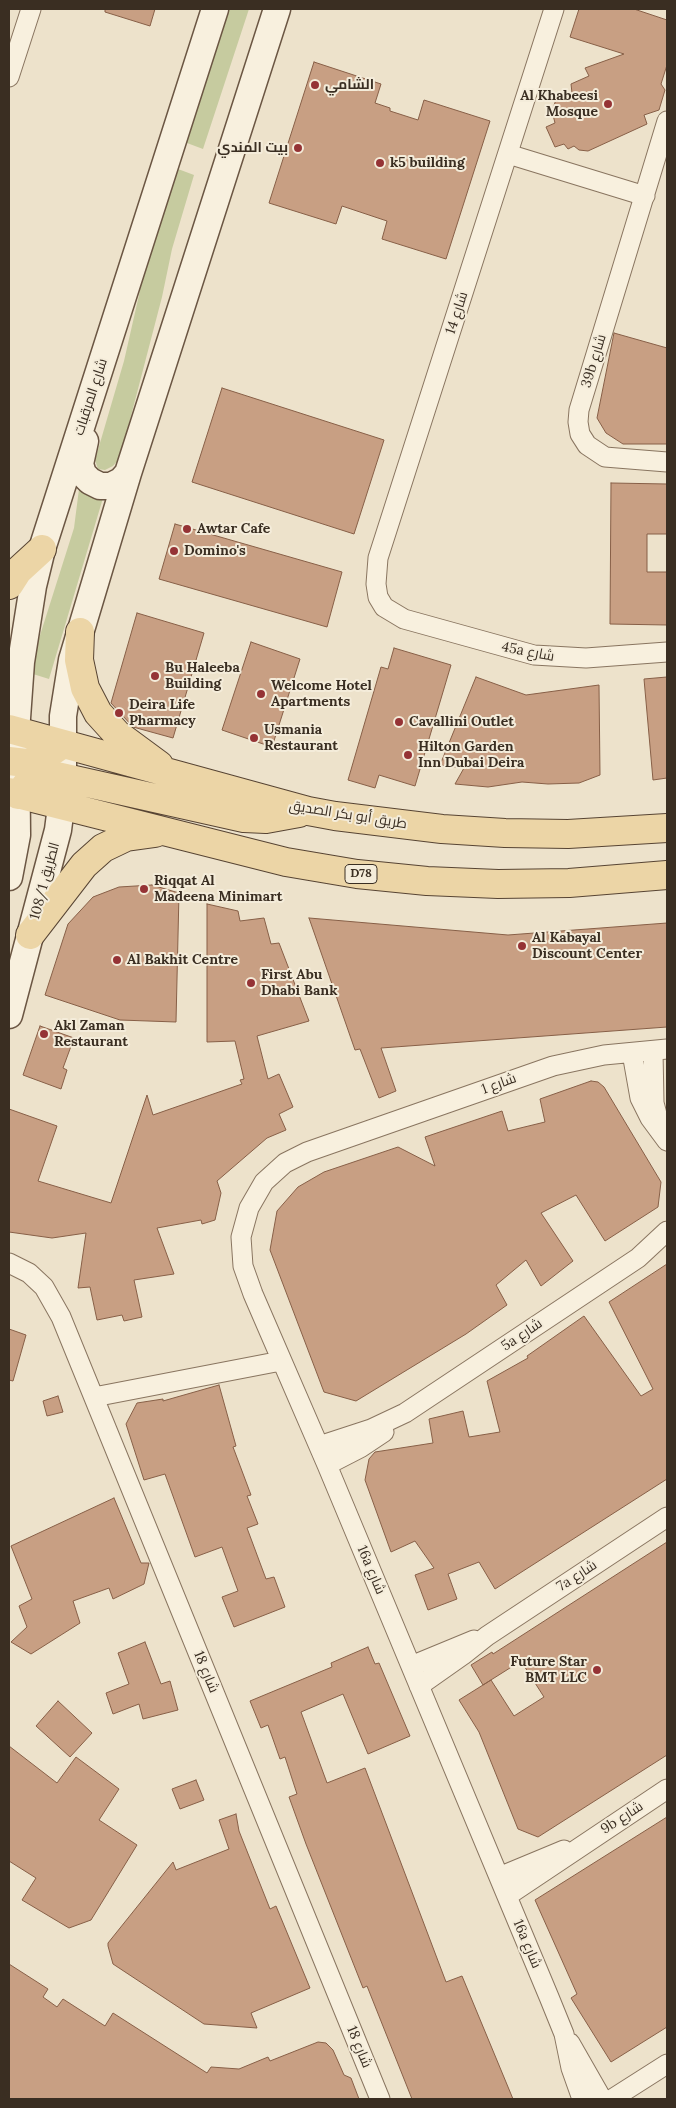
<!DOCTYPE html>
<meta charset="utf-8">
<style>
body{margin:0}
#map{position:relative;width:676px;height:2108px;overflow:hidden;background:#ede2cb;font-family:Lora,serif}
canvas{display:block}
.frame{position:absolute;inset:0;border:10px solid #3a2e22;pointer-events:none}
</style>
<div id="map">
<canvas width="676" height="2108"></canvas>
<div class="frame"></div>
</div>
<script>
const g = document.querySelector('canvas').getContext('2d');
g.lineJoin = 'round';
function fill(path, color) {
  g.fillStyle = color;
  g.fill(path, 'evenodd');
}
function toPath(rows) {
  const path = new Path2D();
  for (const r of rows) {
    path.moveTo(r[0], r[1]);
    for (let i = 2; i < r.length; i += 2) path.lineTo(r[i], r[i + 1]);
  }
  return path;
}
function trace(path, color, width, dash) {
  g.strokeStyle = color;
  g.lineWidth = width;
  g.lineCap = dash ? 'butt' : 'round';
  g.setLineDash(dash || []);
  g.stroke(path);
}
function write(font, color, halo, rows, align = 'center') {
  g.font = font + ' Lora,Cairo,serif';
  g.lineWidth = 4;
  g.setLineDash([]);
  g.textBaseline = 'middle';
  g.strokeStyle = halo;
  g.fillStyle = color;
  for (const [text, x, y, turn = 0] of rows) {
    g.save();
    g.translate(x, y);
    g.rotate((+turn || 0) * Math.PI / 180);
    g.textAlign = isNaN(turn) ? turn : align;
    if (halo) g.strokeText(text, 0, 0);
    g.fillText(text, 0, 0);
    g.restore();
  }
}
const green = toPath([
 [224,9,249,9,203,149,179,140],
 [170,166,194,175,172,249,162,297,120,458,113,466,105,470,98,469,95,460,124,361,139,295,148,240],
 [79,489,103,498,49,679,33,674,36,648,74,528]
]);
const building = toPath([
 [105,9,155,9,150,26,105,12,105,9],
 [579,9,634,9,667,20,667,65,661,84,665,90,659,110,644,115,647,124,588,151,579,150,574,146,568,149,564,144,555,147,546,127,555,123,552,111,557,97,572,93,571,84,589,76,585,68,624,54,570,37,579,9],
 [314,62,381,84,375,103,390,108,390,111,418,120,424,100,490,121,446,259,382,239,387,221,342,206,336,224,269,203,314,62],
 [614,333,667,348,667,444,623,444,606,433,597,418,614,333],
 [222,388,384,440,354,534,192,482,222,388],
 [611,483,667,484,667,534,647,534,647,572,667,572,667,625,610,624,611,483],
 [175,524,342,572,327,627,159,579,175,524],
 [137,613,204,633,173,738,133,727,111,703,137,613],
 [251,642,300,659,272,747,222,730,251,642],
 [394,648,451,665,415,786,379,775,375,788,348,780,381,667,388,669,394,648],
 [476,677,526,695,599,685,600,775,579,783,548,784,522,782,488,787,455,784,464,768,440,765,476,677],
 [667,677,667,778,653,780,644,679,667,677],
 [152,885,179,893,176,1022,120,1020,45,995,68,924,93,897,119,887,152,885],
 [207,904,238,911,240,921,264,918,271,944,279,943,309,1021,257,1036,268,1079,279,1074,293,1107,279,1114,286,1130,267,1138,217,1181,221,1193,215,1220,202,1224,201,1220,157,1228,174,1274,134,1280,142,1317,124,1321,122,1315,97,1320,90,1287,78,1288,86,1233,52,1238,9,1232,9,1109,57,1126,38,1181,111,1203,147,1095,153,1115,242,1084,240,1080,244,1079,235,1041,207,1042,207,904],
 [309,918,508,935,667,923,667,1027,381,1048,396,1091,379,1098,360,1049,355,1050,309,918],
 [40,1026,74,1038,63,1068,67,1070,61,1089,23,1075,40,1026],
 [591,1081,598,1082,604,1087,661,1182,658,1207,605,1241,576,1195,541,1213,573,1261,541,1286,526,1260,496,1285,507,1305,466,1334,356,1401,324,1392,270,1250,277,1211,298,1187,324,1172,398,1147,435,1166,425,1137,502,1111,508,1131,545,1122,540,1099,591,1081],
 [667,1264,667,1479,495,1589,479,1562,448,1574,457,1599,428,1610,415,1575,434,1568,415,1541,391,1552,365,1480,369,1459,375,1452,433,1443,429,1419,463,1411,469,1437,500,1432,487,1381,528,1358,527,1356,584,1316,641,1396,653,1389,609,1302,667,1264],
 [9,1329,26,1335,13,1381,9,1380,9,1329],
 [219,1385,236,1446,233,1447,251,1495,247,1496,258,1524,247,1528,266,1579,274,1577,285,1607,234,1627,222,1597,238,1591,222,1547,195,1557,165,1474,144,1480,126,1424,137,1403,163,1399,163,1401,219,1385],
 [58,1396,63,1412,47,1416,43,1401,58,1396],
 [114,1498,141,1563,149,1563,144,1584,113,1599,109,1588,73,1601,80,1623,31,1654,11,1642,27,1627,19,1606,32,1599,11,1546,114,1498],
 [667,1542,667,1755,538,1837,518,1829,479,1732,459,1700,483,1685,471,1665,492,1652,493,1654,667,1542],
 [521,1661,544,1697,514,1716,491,1680,483,1685,521,1661],
 [145,1642,161,1684,170,1681,178,1710,143,1719,139,1704,113,1714,106,1693,129,1684,118,1653,145,1642],
 [368,1647,375,1664,379,1663,410,1736,368,1754,343,1694,301,1712,327,1783,365,1768,446,1982,462,1976,513,2099,412,2099,367,1986,363,1988,306,1844,289,1797,297,1794,285,1757,280,1759,268,1725,261,1728,250,1701,332,1667,331,1663,368,1647],
 [58,1701,92,1733,70,1757,36,1726,58,1701],
 [9,1746,57,1783,76,1757,119,1789,99,1820,137,1845,91,1920,69,1928,22,1900,36,1878,9,1861,9,1746],
 [196,1780,204,1800,180,1809,172,1789,196,1780],
 [236,1814,239,1831,270,1909,276,1906,310,1988,251,2013,257,2028,204,2024,113,1964,108,1946,108,1943,173,1862,176,1870,229,1849,219,1820,236,1814],
 [667,1817,667,2027,611,2062,571,1998,577,1994,535,1900,667,1817],
 [9,1964,48,1989,43,1997,57,2007,63,1999,105,2026,113,2013,207,2073,211,2067,239,2069,268,2057,270,2061,318,2042,326,2043,333,2050,344,2075,351,2078,359,2099,9,2099,9,1964]
]);
const street = toPath([
 [554,9,378,558,376,584,378,597,384,607,404,619,534,655,586,658,667,652],
 [9,77,31,9],
 [667,121,579,410,578,422,580,434,587,445,605,457,667,462],
 [508,154,645,196],
 [653,1051,654,1103,659,1122],
 [632,1053,640,1098,650,1118,667,1141],
 [9,1263,29,1273,44,1287,61,1317,380,2099],
 [94,1397,281,1361],
 [319,1446,371,1429,405,1413,638,1258,667,1231],
 [327,1465,360,1448,384,1432],
 [411,1666,474,1640],
 [419,1686,463,1655,487,1636,667,1517],
 [499,1877,564,1850],
 [507,1896,667,1789],
 [570,2043,602,2099],
 [582,2099,571,2068,564,2034,549,1997,327,1465,253,1294,243,1266,241,1237,249,1208,264,1182,285,1163,307,1152,553,1066,604,1055,667,1049],
 [612,2099,667,2064]
]);
const secondary = toPath([
 [85,441,80,464,83,474,90,481,100,486,111,486,121,481,128,473],
 [9,877,17,835,16,732,21,662,33,586,42,549,215,9],
 [9,1015,58,830,63,791,63,716,72,660,128,473,277,9]
]);
const primary = toPath([
 [9,585,18,571,42,549],
 [80,632,79,660,85,688,98,713,117,734,159,765],
 [9,729,308,811,335,816,442,829,505,833,568,834,667,828],
 [9,761,26,763,39,760,60,746],
 [9,792,286,862,357,874,427,881,498,884,569,883,667,875],
 [18,795,26,785,38,778,52,775,244,818,266,819,299,813],
 [30,935,84,865,103,848,126,837,155,833]
]);
const markers = [
 [315,85,5,"#953335"],
 [608,104,5,"#953335"],
 [298,148,5,"#953335"],
 [380,163,5,"#953335"],
 [187,529,5,"#953335"],
 [174,551,5,"#953335"],
 [155,676,5,"#953335"],
 [261,694,5,"#953335"],
 [119,713,5,"#953335"],
 [399,722,5,"#953335"],
 [254,738,5,"#953335"],
 [408,755,5,"#953335"],
 [144,889,5,"#953335"],
 [522,946,5,"#953335"],
 [117,960,5,"#953335"],
 [251,983,5,"#953335"],
 [44,1034,5,"#953335"],
 [597,1670,5,"#953335"]
];
const shields = [
 [361,874,32]
];
const shieldNames = [
 ["D78",361,874]
];
const poiNames = [
 ["الشامي",325,85],
 ["Al Khabeesi",598,96,"right"],
 ["Mosque",598,112,"right"],
 ["بيت المندي",288,148,"right"],
 ["k5 building",390,163],
 ["Awtar Cafe",197,529],
 ["Domino's",184,551],
 ["Bu Haleeba",165,668],
 ["Building",165,684],
 ["Welcome Hotel",271,686],
 ["Apartments",271,702],
 ["Deira Life",129,705],
 ["Pharmacy",129,721],
 ["Cavallini Outlet",409,722],
 ["Usmania",264,730],
 ["Restaurant",264,746],
 ["Hilton Garden",418,747],
 ["Inn Dubai Deira",418,763],
 ["Riqqat Al",154,881],
 ["Madeena Minimart",154,897],
 ["Al Kabayal",532,938],
 ["Discount Center",532,954],
 ["Al Bakhit Centre",127,960],
 ["First Abu",261,975],
 ["Dhabi Bank",261,991],
 ["Akl Zaman",54,1026],
 ["Restaurant",54,1042],
 ["Future Star",587,1662,"right"],
 ["BMT LLC",587,1678,"right"]
];
const streetNames = [
 ["شارع 14",457,313,-72],
 ["39b شارع",594,361,-73],
 ["شارع المرقبات",91,397,-72],
 ["45a شارع",528,652,11],
 ["طريق أبو بكر الصديق",348,815,9],
 ["108/1 الطريق",45,881,-75],
 ["شارع 1",499,1084,-20],
 ["5a شارع",522,1335,-34],
 ["16a شارع",371,1570,67],
 ["7a شارع",577,1576,-33],
 ["شارع 18",206,1672,68],
 ["9b شارع",622,1818,-33],
 ["16a شارع",527,1944,67],
 ["شارع 18",359,2047,68]
];
fill(green, '#c6cb9f');
fill(building, '#c89f83');
trace(building, '#875f47', 1);
trace(street, '#897560', 21);
trace(secondary, '#6b5643', 29);
trace(primary, '#574433', 30);
trace(street, '#f8f0de', 19);
trace(secondary, '#f8f0de', 26);
trace(primary, '#ecd5a6', 28);
for (const [x, y, r, color] of markers) {
  const dot = new Path2D();
  dot.arc(x, y, r, 0, 2 * Math.PI);
  g.fillStyle = color;
  g.fill(dot);
  trace(dot, '#f4ecda', 2);
}
for (const [x, y, w] of shields) {
  const box = new Path2D();
  box.roundRect(x - w / 2, y - 9.5, w, 19, 4);
  g.fillStyle = '#f4ecda';
  g.fill(box);
  trace(box, '#3a2e22', 1);
}
write('bold 12px', '#3a2e22', null, shieldNames);
write('bold 14px', '#3a2e22', '#f4ecda', poiNames, 'left');
write('14px', '#3a2e22', '#f4ecda', streetNames);
</script>
